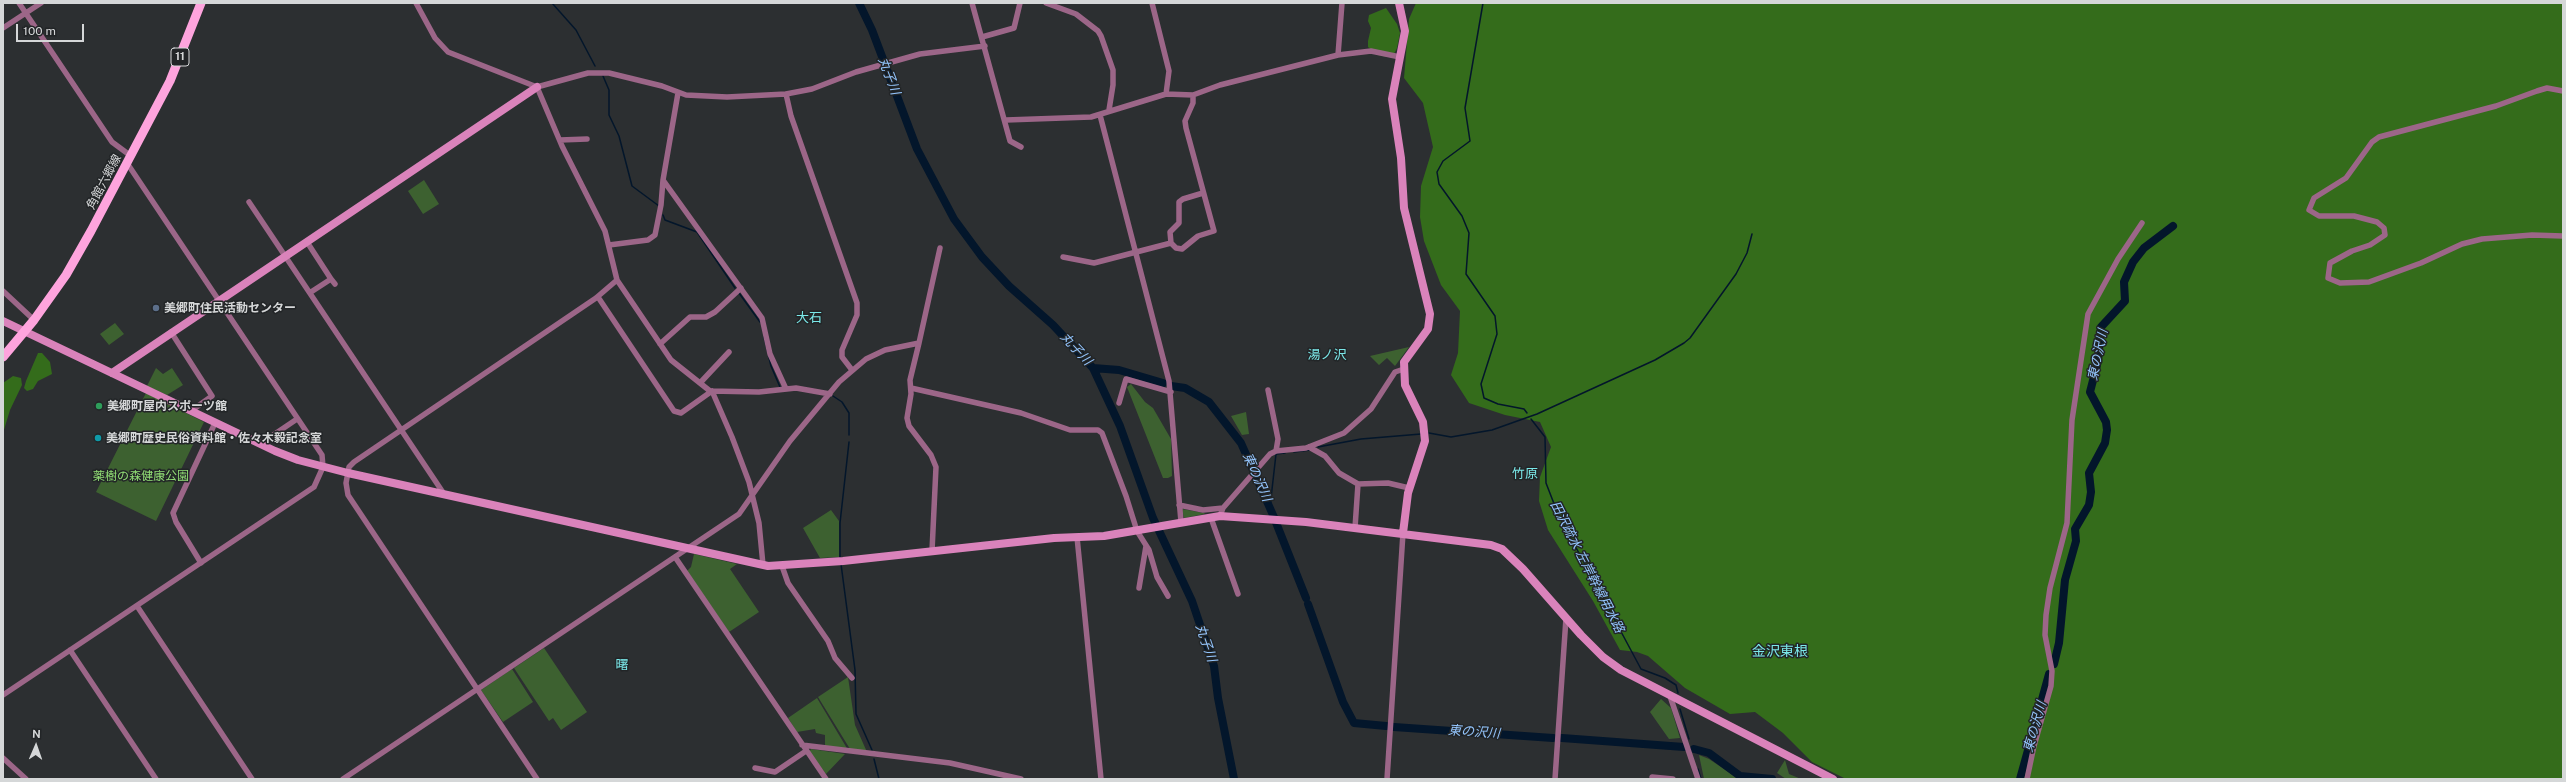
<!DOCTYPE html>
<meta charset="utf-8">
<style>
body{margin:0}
#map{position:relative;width:2566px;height:782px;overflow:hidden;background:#2c2f31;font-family:"Public Sans",sans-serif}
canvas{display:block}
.frame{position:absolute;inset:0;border:4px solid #d5d7d8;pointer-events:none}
.north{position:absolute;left:16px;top:726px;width:40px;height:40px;-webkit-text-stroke:3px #222527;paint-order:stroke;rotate:2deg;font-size:11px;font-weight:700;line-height:16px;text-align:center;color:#d5d7d8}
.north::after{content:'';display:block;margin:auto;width:14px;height:18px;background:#d5d7d8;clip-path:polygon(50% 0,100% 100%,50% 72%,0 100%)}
.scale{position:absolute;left:16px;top:24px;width:68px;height:18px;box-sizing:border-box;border:2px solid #d5d7d8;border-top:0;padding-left:5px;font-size:12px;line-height:14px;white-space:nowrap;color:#d5d7d8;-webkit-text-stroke:3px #222527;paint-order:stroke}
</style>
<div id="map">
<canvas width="2566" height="782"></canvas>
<div class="frame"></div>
<div class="north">N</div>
<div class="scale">100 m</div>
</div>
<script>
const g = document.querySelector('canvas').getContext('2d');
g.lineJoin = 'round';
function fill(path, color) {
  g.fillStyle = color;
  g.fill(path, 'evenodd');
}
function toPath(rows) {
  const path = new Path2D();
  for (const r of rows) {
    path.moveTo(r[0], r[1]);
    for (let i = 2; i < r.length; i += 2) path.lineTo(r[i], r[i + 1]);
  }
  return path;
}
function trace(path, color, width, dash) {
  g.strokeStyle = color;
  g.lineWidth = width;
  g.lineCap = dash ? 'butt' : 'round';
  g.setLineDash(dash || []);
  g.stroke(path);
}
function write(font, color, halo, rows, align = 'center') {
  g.font = font + ' "Public Sans","Noto Sans JP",sans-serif';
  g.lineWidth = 3;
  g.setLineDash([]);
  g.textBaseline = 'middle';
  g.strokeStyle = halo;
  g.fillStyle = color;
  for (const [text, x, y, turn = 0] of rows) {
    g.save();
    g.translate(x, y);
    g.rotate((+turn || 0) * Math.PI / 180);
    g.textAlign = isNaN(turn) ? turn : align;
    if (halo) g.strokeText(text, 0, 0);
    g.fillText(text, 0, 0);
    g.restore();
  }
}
const green = toPath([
 [424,180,439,204,423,214,408,191],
 [115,323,124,334,109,345,100,334],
 [1409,347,1395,366,1387,358,1379,365,1370,356],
 [156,368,163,374,172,368,183,385,167,395,147,386],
 [1131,384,1145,402,1153,408,1171,439,1172,476,1168,478,1163,478,1127,387],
 [146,393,204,422,156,521,96,492],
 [1246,412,1249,434,1242,435,1231,416],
 [1182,509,1204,513,1205,514,1184,518],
 [831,510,839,521,839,557,820,558,803,528],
 [694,554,737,564,730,569,759,612,729,632,687,571,691,567],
 [544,648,587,712,561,730,553,718,549,721,514,668],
 [512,669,533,702,503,722,481,690],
 [848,677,855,725,867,752,850,749,818,697],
 [817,698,848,750,825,746,825,735,816,733,815,729,797,732,788,718],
 [1661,699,1671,708,1680,738,1669,739,1650,712],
 [811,749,845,754,826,774,809,752],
 [1699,755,1709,759,1739,779,1704,779],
 [1785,760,1789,774,1801,779,1786,779,1777,773]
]);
const forest = toPath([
 [1416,3,2563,3,2563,779,1846,779,1812,762,1783,733,1755,712,1730,714,1685,688,1648,656,1637,652,1620,650,1593,601,1548,530,1539,501,1540,477,1551,447,1540,422,1505,415,1469,403,1451,375,1458,353,1460,311,1441,285,1424,241,1420,217,1421,186,1433,147,1423,103,1404,78,1409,19],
 [1386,8,1397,24,1400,33,1397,48,1394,54,1387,57,1378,55,1368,47,1368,41,1371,28,1368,21,1369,15],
 [38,353,42,353,50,362,52,374,38,381,33,389,27,391,24,388,26,381],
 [13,376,21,378,22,385,10,410,3,433,3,383]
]);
const stream = toPath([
 [552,3,576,30,595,66],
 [1483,3,1465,108,1470,141,1443,161,1437,172,1439,184,1462,216,1469,233,1466,274,1495,316,1497,334,1481,384,1484,398,1498,404,1524,409,1527,413],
 [603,76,609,90,609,115,619,136,632,186,659,206],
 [663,215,665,220,697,232,735,288],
 [739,293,760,322],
 [764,337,771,366,780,387],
 [833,396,842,402,849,413,849,435],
 [1531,419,1545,437,1546,483,1558,514,1641,669,1665,678,1676,685,1678,693],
 [1429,433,1451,437,1492,430,1537,414,1655,360,1684,343,1690,338,1736,274,1747,253,1752,234],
 [1318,447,1361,439,1421,434],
 [1294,452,1310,450],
 [1270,507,1276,454,1285,453],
 [840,559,840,523,849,442],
 [841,564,855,670,856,714,872,750],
 [1680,709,1689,739],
 [874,759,879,779],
 [1698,769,1701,779]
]);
const river = toPath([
 [859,3,872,30,917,149,954,219,982,257,1009,286,1053,325,1093,368,1120,426,1153,518,1192,601,1214,666,1218,698,1234,779],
 [1093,368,1119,370,1163,383],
 [1171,386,1185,388,1209,402,1241,443,1273,515,1306,598],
 [1308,604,1343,702,1354,723,1386,726],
 [2054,664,2059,643,2065,580,2076,541,2075,529,2089,505,2091,492,2089,473,2105,443,2107,430,2106,422,2090,392,2098,361,2101,327,2125,301,2124,282,2133,262,2144,248,2173,226],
 [1394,727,1553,738],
 [1562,738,1684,747],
 [1694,749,1709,753,1740,776,1772,779],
 [2020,779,2049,674]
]);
const street = toPath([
 [19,3,112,142,131,156],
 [416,3,435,38,448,52,537,87,562,146,605,231,617,280,671,360,710,391,759,392,796,388,830,394],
 [972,3,1010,141,1021,147],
 [1046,3,1076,14,1098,31,1101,36,1113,70,1113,85,1109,110],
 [1152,3,1169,71,1166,94],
 [3,28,41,3],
 [982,37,1014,28,1020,3],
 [1338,55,1342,3],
 [537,87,588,73,609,73,662,86,686,95,727,97,786,94,812,89,856,72,920,54,985,46],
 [2563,91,2547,88,2537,91,2496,106,2379,137,2372,142,2346,178,2314,198,2309,210,2319,216,2354,216,2377,222,2384,228,2385,235,2370,245,2352,251,2330,263,2328,278,2340,283,2369,282,2421,263,2462,244,2482,239,2532,235,2563,236],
 [678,93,663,180,762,318,770,354,786,389],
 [786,94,791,116,857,303,857,315,842,350,842,357,852,370],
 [1193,95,1193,103,1185,121,1186,128,1214,231,1198,236,1182,249,1176,248,1171,243,1170,232,1179,223,1179,202,1183,199,1203,193],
 [1100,115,1169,381,1181,522],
 [1006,120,1091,117,1166,94,1193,95,1220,85,1338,55,1371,51,1400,57],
 [560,140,587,139],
 [249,202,444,494],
 [307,242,331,279,311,292],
 [609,245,648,240,655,235,661,205,663,180],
 [1063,257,1094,263,1171,243],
 [331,279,335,284],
 [3,291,34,320],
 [598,297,674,411,681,413,712,391,732,437,749,482,759,523,763,565],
 [171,332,212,396,191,411],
 [919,343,910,380,911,394,907,418,909,426,931,455,936,467,932,551],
 [660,344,690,317,706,317,715,312,741,288],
 [700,383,729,352],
 [911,388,1021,413,1070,430,1098,430,1102,433,1126,496,1137,531,1149,550,1157,577,1168,596],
 [1268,390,1278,439,1276,451],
 [1119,403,1126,379,1171,392],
 [260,444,297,419],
 [1309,447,1325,456,1339,473,1358,484,1355,528],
 [1358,484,1388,483,1409,488],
 [1179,505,1203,510,1223,508],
 [1220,516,1223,508,1270,454,1276,451,1306,448,1344,433,1371,409,1395,372,1404,369],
 [1211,518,1238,594],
 [1077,537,1101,779],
 [675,557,826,779],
 [201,563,176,522,173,513,215,423],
 [782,566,788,583,828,641,835,658,852,678],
 [1139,588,1146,546],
 [137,606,252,779],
 [70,650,156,779],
 [3,695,314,487,323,467,322,455,127,163],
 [1670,696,1698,779],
 [802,745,950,763,1021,779],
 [3,758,26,779],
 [755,768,775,772,806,751],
 [1652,777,1673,779],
 [343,779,739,514,790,441,839,382,866,359,885,350,919,343,940,248],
 [537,779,348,495,346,483,349,467,354,462,596,298,617,280],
 [1387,779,1403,533],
 [1555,779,1566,618],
 [2027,779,2034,746,2051,686,2052,671,2045,635,2046,615,2050,588,2067,523,2072,420,2088,314,2118,259,2142,223]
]);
const secondary = toPath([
 [1399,3,1405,31,1392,99,1401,158,1404,208,1430,314,1428,329,1404,362,1405,385,1423,422,1425,441,1408,493,1403,533],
 [3,321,275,451,298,460,348,473,768,566,843,561,1054,538,1104,536,1220,516,1306,522,1491,545,1502,549,1523,569,1581,635,1603,657,1621,670,1833,779],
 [112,373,537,87]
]);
const primary = toPath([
 [3,357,34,320,66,275,91,231,170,81,201,3]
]);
const markers = [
 [156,308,4,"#5c6f8a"],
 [99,406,4,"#2e9e5b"],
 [98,438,4,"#0f9aa8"]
];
const shields = [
 [180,57,18]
];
const shieldNames = [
 ["11",180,57]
];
const streetNames = [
 ["角館六郷線",104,182,-62]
];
const poiNames = [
 ["美郷町住民活動センター",164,308],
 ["美郷町屋内スポーツ館",107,406],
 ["美郷町歴史民俗資料館・佐々木毅記念室",106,438]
];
const parkNames = [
 ["薬樹の森健康公園",141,476]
];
const waterNames = [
 ["丸子川",889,76,69],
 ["丸子川",1076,349,47],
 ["東の沢川",2098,355,-78],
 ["東の沢川",1257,477,66],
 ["田沢疏水 左岸幹線用水路",1587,567,63],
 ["丸子川",1206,643,71],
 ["東の沢川",2035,727,-74],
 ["東の沢川",1474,732,4]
];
const neighbourhoodNames = [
 ["大石",809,318],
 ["湯ノ沢",1327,355],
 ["竹原",1525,474],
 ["曙",622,665]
];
const quarterNames = [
 ["金沢東根",1780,652]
];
fill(green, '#3d6130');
fill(forest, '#346c1b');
trace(stream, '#03162b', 1.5);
trace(river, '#03162b', 8);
trace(street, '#9c6688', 5.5);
trace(secondary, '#da83bb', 8);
trace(primary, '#fea4dd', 9);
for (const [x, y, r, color] of markers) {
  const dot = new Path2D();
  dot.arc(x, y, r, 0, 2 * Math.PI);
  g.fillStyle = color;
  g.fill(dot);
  trace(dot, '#222527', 1.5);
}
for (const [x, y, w] of shields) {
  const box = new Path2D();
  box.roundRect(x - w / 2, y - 9, w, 18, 3);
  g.fillStyle = '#222527';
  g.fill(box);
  trace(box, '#d5d7d8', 1);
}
write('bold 11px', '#d5d7d8', null, shieldNames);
write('12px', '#d5d7d8', '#222527', streetNames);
write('bold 12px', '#d5d7d8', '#222527', poiNames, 'left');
write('12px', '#91dd75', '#222527', parkNames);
write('italic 13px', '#93c4fc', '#222527', waterNames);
write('13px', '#7be8e9', '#222527', neighbourhoodNames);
write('14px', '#7be8e9', '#222527', quarterNames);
</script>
